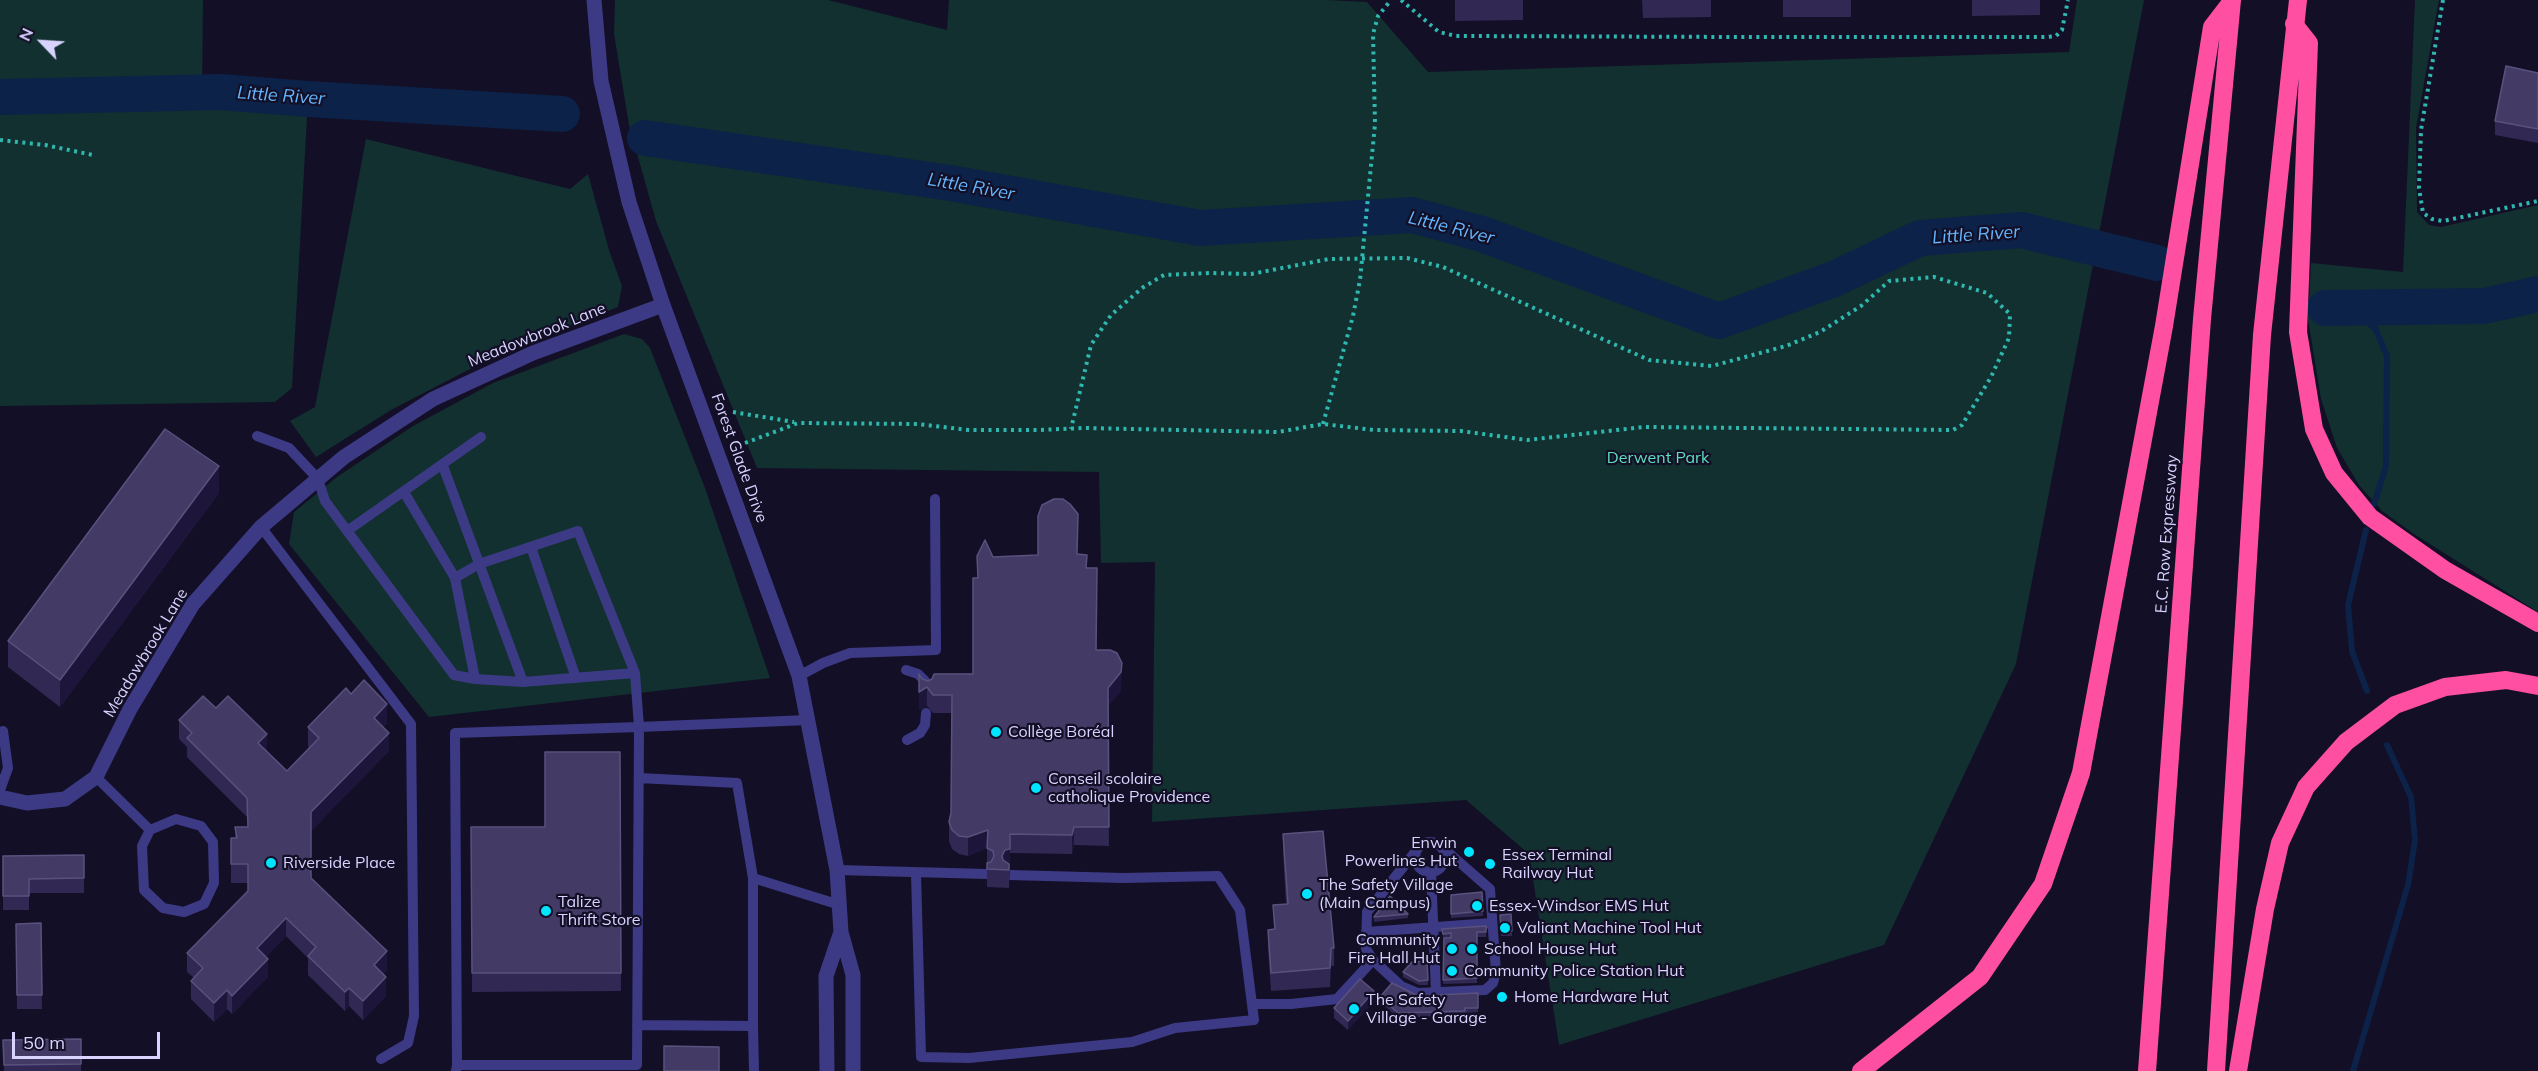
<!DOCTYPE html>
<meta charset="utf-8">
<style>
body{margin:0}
#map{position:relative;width:2538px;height:1071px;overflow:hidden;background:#130f26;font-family:Mulish,sans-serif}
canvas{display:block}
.north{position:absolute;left:12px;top:12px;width:60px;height:60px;-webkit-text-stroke:4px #130f26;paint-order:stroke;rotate:295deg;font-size:16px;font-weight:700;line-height:24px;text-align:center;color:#d9d4ff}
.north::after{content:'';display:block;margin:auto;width:21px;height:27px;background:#d9d4ff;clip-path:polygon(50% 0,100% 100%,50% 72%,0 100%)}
.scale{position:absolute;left:12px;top:1032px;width:148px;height:27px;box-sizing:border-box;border:3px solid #d9d4ff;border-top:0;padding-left:8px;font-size:18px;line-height:21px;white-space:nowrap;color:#d9d4ff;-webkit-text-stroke:4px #130f26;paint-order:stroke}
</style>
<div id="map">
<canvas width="2538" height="1071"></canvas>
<div class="north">N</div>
<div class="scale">50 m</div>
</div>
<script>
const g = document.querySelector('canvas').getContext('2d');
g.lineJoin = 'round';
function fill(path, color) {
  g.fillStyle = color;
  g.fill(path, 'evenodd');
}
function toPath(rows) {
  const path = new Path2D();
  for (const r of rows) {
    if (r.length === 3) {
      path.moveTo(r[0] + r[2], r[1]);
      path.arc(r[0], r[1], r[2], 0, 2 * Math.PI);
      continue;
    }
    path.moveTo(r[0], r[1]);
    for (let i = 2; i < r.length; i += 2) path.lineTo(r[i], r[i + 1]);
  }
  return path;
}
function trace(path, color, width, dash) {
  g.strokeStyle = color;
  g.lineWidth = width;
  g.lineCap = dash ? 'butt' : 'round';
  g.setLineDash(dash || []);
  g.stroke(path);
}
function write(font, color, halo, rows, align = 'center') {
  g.font = font + ' Mulish,sans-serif';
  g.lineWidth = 4.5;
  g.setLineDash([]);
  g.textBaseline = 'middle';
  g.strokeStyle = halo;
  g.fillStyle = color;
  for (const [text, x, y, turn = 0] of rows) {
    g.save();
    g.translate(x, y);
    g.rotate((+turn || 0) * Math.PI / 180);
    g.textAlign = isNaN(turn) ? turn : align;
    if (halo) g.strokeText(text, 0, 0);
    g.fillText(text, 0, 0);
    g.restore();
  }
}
const green = toPath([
 [0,0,203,0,202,93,308,99,292,388,275,402,0,406],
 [615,0,828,0,947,30,949,0,1327,0,1367,2,1428,72,2069,52,2077,0,2144,0,2016,664,1884,945,1559,1045,1529,854,1466,800,1152,822,1155,562,1101,563,1099,472,757,468,656,221,629,125,614,34],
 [2415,0,2439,0,2416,128,2417,212,2429,225,2441,227,2538,205,2538,612,2414,534,2382,511,2359,485,2337,448,2321,399,2308,319,2311,263,2403,272],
 [366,139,570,189,588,174,609,250,622,286,618,307,497,355,391,410,316,457,290,421,315,407],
 [624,334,642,339,650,348,705,488,770,678,429,717,289,544,294,512,337,477,413,426,493,383]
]);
const stream = toPath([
 [2352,307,2376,330,2387,356,2386,466,2374,504],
 [2366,530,2348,605,2352,651,2367,691],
 [2353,1071,2408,885,2415,840,2411,797,2387,745]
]);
const river = toPath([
 [0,97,221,92,308,99,562,114],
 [645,138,950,183,1200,228,1412,215,1482,234,1719,321,1834,279,1920,238,2021,230,2157,263],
 [2325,308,2484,306,2538,294]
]);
const path = toPath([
 [1401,0,1439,32,1456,36,1742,37,2047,37,2056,36,2062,30,2068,0],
 [2443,0,2421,130,2419,188,2423,213,2432,219,2443,221,2538,201],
 [0,140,45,145,93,155],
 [733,412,794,422],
 [1323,424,1353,316,1360,280,1375,124,1373,34,1378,16,1391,0],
 [745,443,798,423,917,424,969,430,1039,430,1083,428,1278,432,1323,424,1374,430,1461,431,1527,440,1644,427,1953,430,1962,425,1991,377,2009,338,2010,314,1987,293,1934,277,1889,281,1861,306,1820,332,1786,346,1712,366,1649,360,1443,267,1407,258,1329,259,1251,274,1210,273,1164,275,1142,288,1111,315,1091,345,1071,429]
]);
const service = toPath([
 [257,436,289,448,318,479,325,501,454,675,475,679,523,682,443,466],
 [404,492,455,578,475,679],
 [261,527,411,724,414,1016,408,1043,381,1059],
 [347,531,481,437],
 [531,547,576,678],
 [455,578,479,564,578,531,635,673,523,682],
 [906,670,918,674,925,681,927,692],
 [799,676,823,663,850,653,936,650,935,499],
 [907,740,920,733,925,725,926,713],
 [96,777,150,830,142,846,144,890,163,908,184,912,204,904,214,883,213,842,201,826,176,819,150,830],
 [0,790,8,768,3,731],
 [1430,857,15],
 [837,870,987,874],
 [1431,872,1436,992],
 [916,873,921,1057,969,1058,1132,1042,1175,1028,1254,1020,1240,910,1218,876,1123,878,1009,875],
 [753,878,840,905],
 [1366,932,1492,923],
 [1373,960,1366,949,1367,912,1416,851],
 [1252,1004,1291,1004,1337,999,1373,960,1401,986,1418,993,1485,990,1493,983,1496,972,1490,889,1442,847],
 [637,1025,753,1026,753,878,737,783,639,778],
 [753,1026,754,1071],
 [457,1065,455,733,639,727,635,673],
 [456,1071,457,1065,637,1065,639,727,808,720]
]);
const minor = toPath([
 [0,797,27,803,65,799,96,777,130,709,193,604,261,527,344,457,433,399,533,353,663,305]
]);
const tertiary = toPath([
 [594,0,601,81,629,202,663,305,799,676,837,870,841,932,853,975,853,1071],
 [827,1071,826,976,841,932]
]);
const motorway = toPath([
 [2294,24,2309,43,2298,332,2314,429,2334,473,2370,517,2445,570,2538,623],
 [1861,1071,1980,977,2043,884,2081,773,2164,326,2212,27,2232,1],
 [2147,1071,2202,319,2232,0],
 [2216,1071,2262,335,2298,0],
 [2238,1071,2265,909,2280,843,2306,787,2346,742,2395,705,2445,687,2506,680,2538,686]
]);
const wall = toPath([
 [1455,0,1523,0,1523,20,1455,21],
 [1642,0,1711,0,1711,17,1643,18],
 [1783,0,1851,0,1851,17,1783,17],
 [1972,0,2040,0,2040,15,1972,16],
 [2538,73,2538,143,2495,135,2495,121],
 [219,493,60,707,8,667,8,641],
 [1077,554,1087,568,1096,650,1121,691,1108,706,1109,846,1074,845,1072,854,1010,853,1009,888,987,887,987,848,968,856,959,854,952,849,949,841,949,822,951,813,952,713,933,713,927,706,919,710,922,679,928,681,973,674,977,578,977,556,993,557],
 [351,694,387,723,383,727,389,751,311,831,311,878,387,970,383,974,386,996,363,1020,349,1006,345,1011,308,975,308,958,286,936,266,957,268,977,232,1014,227,1009,214,1022,191,999,191,981,194,978,187,972,187,953,248,892,248,883,231,883,231,856,235,838,235,827,248,827,247,817,187,757,187,747,179,739,179,720,216,708,267,752,287,771,310,748,308,746,308,727],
 [620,752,621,991,472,992,471,827,545,827],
 [1283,834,1334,948,1334,966,1331,966,1330,987,1271,991,1268,948,1268,930,1274,929,1273,905,1286,904,1283,852],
 [84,855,84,893,29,893,29,910,3,910,3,856],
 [1451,895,1483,911,1483,916,1451,918],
 [1408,914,1408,918,1374,922,1374,917],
 [1511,914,1512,936,1501,936,1500,915],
 [41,923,42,1009,17,1009,16,924],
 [1486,926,1486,937,1477,937,1477,983,1443,984,1444,938,1443,938,1442,929],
 [1427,961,1428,985,1419,985,1403,977,1403,972],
 [1478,993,1478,1012,1465,1013,1465,1015,1398,1018,1380,1002,1380,997],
 [1374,1001,1348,1030,1334,1018,1334,1008],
 [81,1039,81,1071,4,1071,3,1040]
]);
const shadedWall = toPath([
 [219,466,219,493,60,707,60,680],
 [1122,663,1121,691,1108,706,1108,688],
 [927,687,927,706,919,710,919,692],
 [387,704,387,723,374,736,374,718],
 [389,733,389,751,311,831,311,812],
 [267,734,267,753,258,743],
 [1074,827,1074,845,1072,854,1072,835],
 [988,830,988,848,968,856,968,837],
 [1010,834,1010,853,1009,888,1009,868,1005,869,1002,856],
 [286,918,286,936,257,966,257,948],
 [387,951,387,970,374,983,374,965],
 [268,959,268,977,232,1014,232,996],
 [386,977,386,996,363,1020,363,1001],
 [349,988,349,1006,345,1011,345,992],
 [227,990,227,1009,214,1022,214,1003],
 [1374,991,1374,1001,1348,1030,1348,1021]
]);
const building = toPath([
 [2506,66,2538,73,2538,129,2495,121,2506,66],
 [165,429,219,466,60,680,8,641,165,429],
 [1054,499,1063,499,1070,504,1078,514,1077,554,1087,555,1086,568,1097,568,1096,650,1110,650,1117,653,1122,663,1121,672,1108,688,1109,827,1074,827,1072,835,1010,834,1010,849,1005,850,1002,856,1003,860,1009,864,1009,870,987,869,987,863,991,862,994,856,993,851,987,848,988,830,968,837,959,836,952,830,949,822,951,813,952,695,933,695,927,687,919,692,919,674,922,679,928,681,932,679,934,674,973,674,973,578,978,578,977,556,985,540,993,557,1038,555,1038,516,1042,505,1054,499],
 [364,680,387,704,374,718,389,733,311,812,311,878,387,951,374,965,386,977,363,1001,349,988,345,992,308,956,316,947,286,918,257,948,268,959,232,996,227,990,214,1003,191,981,203,968,187,953,248,891,248,864,231,864,231,838,237,838,235,827,248,827,247,798,187,738,192,733,179,720,203,696,216,708,228,696,267,734,258,743,287,771,319,738,308,727,346,688,351,694,364,680],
 [545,752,620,752,621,973,472,973,471,827,545,827,545,752],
 [1323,831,1334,948,1331,948,1330,968,1271,973,1268,930,1275,929,1273,905,1288,904,1283,834,1323,831],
 [84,855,84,878,29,879,29,896,3,896,3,856,84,855],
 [1482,892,1483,911,1451,914,1451,895,1482,892],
 [1390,896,1408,914,1374,917,1390,896],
 [1511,914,1512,931,1501,931,1500,915,1511,914],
 [41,923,42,995,17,995,16,924,41,923],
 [1486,926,1486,932,1477,932,1477,978,1443,980,1444,938,1451,938,1451,933,1443,934,1442,929,1486,926],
 [1427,961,1428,980,1419,981,1403,972,1412,962,1427,961],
 [1360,979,1374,991,1348,1021,1334,1008,1360,979],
 [1392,983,1418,996,1478,993,1478,1008,1465,1008,1465,1011,1398,1013,1380,997,1392,983],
 [81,1039,81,1064,4,1065,3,1040,81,1039],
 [664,1046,719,1047,719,1071,664,1071,664,1046]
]);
const markers = [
 [996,732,6,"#00e5ff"],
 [1036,788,6,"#00e5ff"],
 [1469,852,6,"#00e5ff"],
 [271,863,6,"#00e5ff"],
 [1490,864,6,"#00e5ff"],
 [1307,894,6,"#00e5ff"],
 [1477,906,6,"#00e5ff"],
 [546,911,6,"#00e5ff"],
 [1505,928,6,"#00e5ff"],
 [1452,949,6,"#00e5ff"],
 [1472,949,6,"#00e5ff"],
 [1452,971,6,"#00e5ff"],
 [1502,997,6,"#00e5ff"],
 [1354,1009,6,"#00e5ff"]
];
const streetNames = [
 ["Meadowbrook Lane",537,335,-22],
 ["Forest Glade Drive",739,458,70],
 ["E.C. Row Expressway",2167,534,-86],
 ["Meadowbrook Lane",146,653,-59]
];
const parkNames = [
 ["Derwent Park",1658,458]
];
const poiNames = [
 ["Collège Boréal",1008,732],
 ["Conseil scolaire",1048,779],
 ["catholique Providence",1048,797],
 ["Enwin",1457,843,"right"],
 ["Powerlines Hut",1457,861,"right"],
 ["Essex Terminal",1502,855],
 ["Railway Hut",1502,873],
 ["Riverside Place",283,863],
 ["The Safety Village",1319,885],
 ["(Main Campus)",1319,903],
 ["Talize",558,902],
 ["Thrift Store",558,920],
 ["Essex-Windsor EMS Hut",1489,906],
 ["Valiant Machine Tool Hut",1517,928],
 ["Community",1440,940,"right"],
 ["Fire Hall Hut",1440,958,"right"],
 ["School House Hut",1484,949],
 ["Community Police Station Hut",1464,971],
 ["Home Hardware Hut",1514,997],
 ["The Safety",1366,1000],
 ["Village - Garage",1366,1018]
];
const waterNames = [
 ["Little River",281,96,4],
 ["Little River",971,187,10],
 ["Little River",1451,228,14],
 ["Little River",1976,235,-4]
];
fill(green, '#12302f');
trace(stream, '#0c2248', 6);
trace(river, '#0c2248', 36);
trace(path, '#2fb8b0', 4, [3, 4.5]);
trace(service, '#3d3a85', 10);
trace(minor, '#3d3a85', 15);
trace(tertiary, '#3d3a85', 15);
trace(motorway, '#ff4fa3', 18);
fill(wall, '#312854');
fill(shadedWall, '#1d163a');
fill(building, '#433a66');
trace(building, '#5a527e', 1.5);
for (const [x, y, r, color] of markers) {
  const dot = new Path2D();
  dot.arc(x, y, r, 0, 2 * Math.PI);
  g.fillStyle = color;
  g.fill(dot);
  trace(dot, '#130f26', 2);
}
write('16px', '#d9d4ff', '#130f26', streetNames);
write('16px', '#5fe0c0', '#130f26', parkNames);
write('16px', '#d9d4ff', '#130f26', poiNames, 'left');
write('italic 18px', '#62b6ff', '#130f26', waterNames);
</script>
